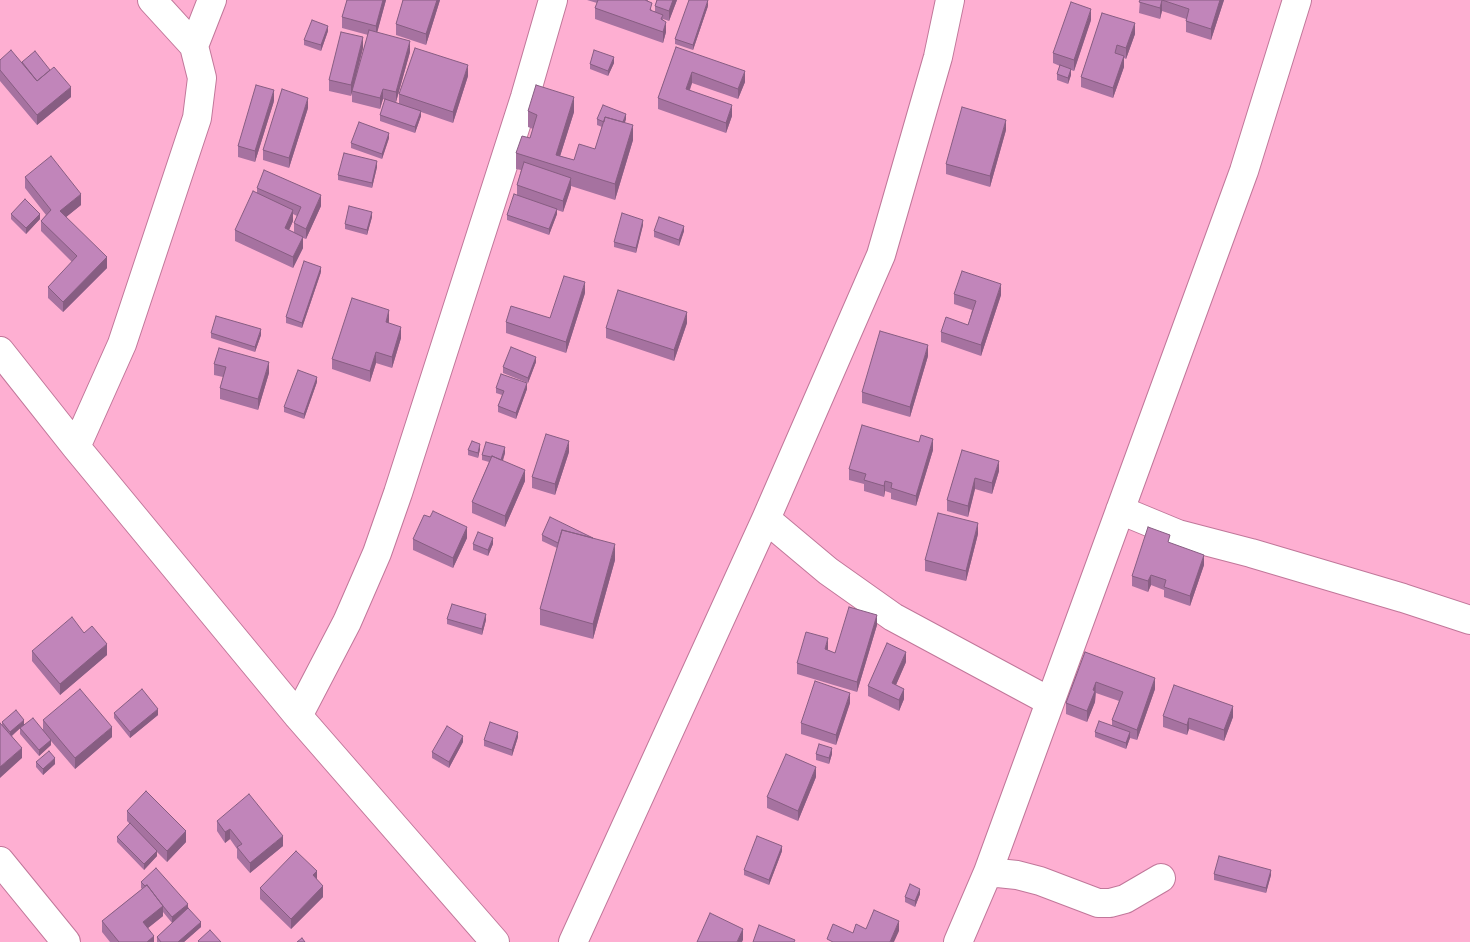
<!DOCTYPE html>
<style>
body{margin:0}
canvas{display:block;background:#feafd2}
</style>
<canvas width="1470" height="942"></canvas>
<script>
const g = document.querySelector('canvas').getContext('2d');
g.lineJoin = 'round';
function toPath(rows) {
  const path = new Path2D();
  for (const r of rows) {
    path.moveTo(r[0], r[1]);
    for (let i = 2; i < r.length; i += 2) path.lineTo(r[i], r[i + 1]);
  }
  return path;
}
function trace(path, color, width, dash) {
  g.strokeStyle = color;
  g.lineWidth = width;
  g.lineCap = dash ? 'butt' : 'round';
  g.setLineDash(dash || []);
  g.stroke(path);
}
function fill(path, color) {
  g.fillStyle = color;
  g.fill(path, 'evenodd');
}
const minor = toPath([
 [152,0,194,46],
 [0,351,76,447,298,716,495,942],
 [76,447,122,344,197,118,202,78,194,46,212,0],
 [1120,510,1178,534,1251,553,1403,598,1470,620],
 [766,519,828,571,893,617,1049,701],
 [298,716,347,622,377,553,398,493,525,97,553,0],
 [0,861,66,942],
 [988,872,1017,875,1040,881,1098,903,1110,903,1125,899,1161,878],
 [573,942,766,519,881,255,938,57,950,0],
 [958,942,988,872,1244,171,1297,0]
]);
const wall = toPath([
 [347,0,386,0,377,32,410,52,396,102,399,104,399,94,468,76,453,123,421,112,421,116,415,133,380,121,380,115,385,100,383,99,380,109,352,102,352,91,368,35,342,28,342,17],
 [403,0,440,0,426,45,396,35,396,24],
 [587,0,598,0,597,3],
 [598,0,648,0,648,1,652,11,655,11,655,6,657,0,677,0,669,21,663,19,666,32,663,43,595,19,595,8],
 [1140,0,1224,0,1211,40,1186,32,1186,19,1162,11,1160,19,1139,13],
 [708,6,693,50,675,44,675,39],
 [1102,13,1135,34,1126,59,1124,58,1124,67,1113,98,1081,87,1081,77],
 [1091,20,1074,71,1071,70,1071,75,1068,84,1057,80,1057,74,1060,66,1053,63,1053,53],
 [328,31,321,51,304,45,304,40],
 [676,47,745,82,738,99,692,83,690,90,732,116,726,133,658,109,658,98],
 [363,48,351,96,329,91,329,80],
 [0,60,22,62,71,97,37,125,0,81],
 [614,63,608,76,590,69,590,64],
 [274,101,255,162,238,157,238,146],
 [308,108,289,168,263,160,263,150],
 [528,111,574,112,560,156,574,160,595,149,602,127,597,125,597,119,626,119,625,123,633,140,615,200,571,186,571,188,563,212,557,210,557,214,549,235,507,220,507,215,517,195,517,185,521,170,516,169,516,153,530,138,533,129,528,127],
 [1006,130,990,187,946,174,946,164],
 [389,138,382,159,351,148,351,143],
 [377,167,372,188,338,180,338,175],
 [25,177,81,205,66,217,107,268,63,312,48,298,48,287,72,262,41,231,41,221,46,215,25,188],
 [257,188,321,206,306,239,303,238,303,248,293,268,235,241,235,230,257,193],
 [293,214,297,216,294,223,294,232,289,230,293,221],
 [11,214,40,219,26,234,11,219],
 [372,217,367,235,345,229,345,224],
 [643,225,636,253,614,247,614,242],
 [654,231,684,231,679,246,654,237],
 [321,272,302,328,286,323,286,317],
 [585,293,566,353,506,333,506,322,550,318],
 [954,294,1001,295,981,356,941,342,941,332,968,325,972,310,954,304],
 [389,321,389,323,401,338,392,368,376,363,370,382,332,369,332,359],
 [687,323,674,361,606,338,606,328],
 [211,333,261,335,255,352,211,338],
 [928,356,910,417,862,403,862,392],
 [536,362,528,383,503,373,503,367],
 [214,364,269,373,258,410,220,399,220,388,223,377,214,375],
 [317,382,304,419,284,412,284,407],
 [496,388,527,389,516,419,498,412,498,406,502,395,496,393],
 [480,449,478,458,468,455,468,450],
 [933,450,916,506,891,499,891,493,885,491,884,497,864,491,864,484,849,480,849,469],
 [962,450,999,471,992,494,975,489,968,517,947,511,947,500],
 [569,452,555,495,532,488,532,477],
 [505,453,503,461,525,481,505,527,472,513,472,502,489,462,482,460,482,455],
 [430,517,467,538,453,568,413,550,413,539],
 [978,534,966,581,925,571,925,560],
 [542,535,615,560,593,639,540,625,540,609,557,548,542,541],
 [1170,543,1204,565,1190,606,1164,597,1164,590,1151,585,1148,592,1132,586,1132,576],
 [473,544,493,544,488,556,473,550],
 [447,619,486,620,482,635,447,624],
 [877,625,857,692,797,674,797,663,828,650,835,653],
 [84,633,107,655,60,695,32,661,32,651],
 [1085,652,1155,689,1137,740,1130,738,1126,749,1095,737,1095,732,1112,725,1112,720,1119,701,1096,693,1095,702,1087,722,1066,714,1066,703],
 [906,662,896,685,904,699,899,711,868,696,868,686],
 [850,703,836,745,801,734,801,723],
 [114,713,158,715,130,738,114,718],
 [1163,716,1233,717,1224,741,1189,729,1187,735,1163,727],
 [43,720,112,737,75,769,51,741,51,745,39,756,20,734,20,728,12,736,22,758,2,726,2,722,24,725,43,730],
 [518,737,512,756,484,746,484,740],
 [463,742,449,768,432,758,432,752],
 [816,754,832,754,829,764,816,760],
 [36,762,55,764,43,775,36,767],
 [816,777,798,821,767,808,767,797],
 [127,811,186,842,167,862,157,852,157,856,144,870,117,842,117,837,130,824,127,821],
 [217,821,283,846,250,873,237,858,237,849,230,839,225,843,217,831],
 [782,851,769,885,744,875,744,870],
 [1214,874,1271,875,1266,893,1214,880],
 [317,880,323,897,291,929,260,899,260,888],
 [141,882,188,909,201,927,184,942,157,942,157,937,172,923,163,912,163,916,148,928,154,942,110,942,102,932,102,921,142,889,141,888],
 [920,894,915,907,905,902,905,897]
]);
const shadedWall = toPath([
 [383,0,386,0,376,37,376,26],
 [437,0,440,0,426,45,426,34],
 [673,0,677,0,669,21,669,11],
 [708,0,708,6,693,50,693,45],
 [1162,0,1162,11,1160,19,1160,8],
 [1220,0,1224,0,1211,40,1211,29],
 [1091,9,1091,20,1074,71,1074,60],
 [666,22,666,32,663,43,663,32],
 [1135,23,1135,34,1126,59,1126,48],
 [328,26,328,31,321,51,321,45],
 [363,37,363,48,351,96,351,85],
 [410,41,410,52,396,102,396,92],
 [1124,56,1124,67,1113,98,1113,88],
 [614,57,614,63,608,76,608,71],
 [468,65,468,76,453,123,453,112],
 [1071,69,1071,75,1068,84,1068,78],
 [745,71,745,82,738,99,738,89],
 [692,72,692,83,686,99,686,89],
 [71,87,71,97,37,125,37,115],
 [383,89,383,99,380,109,380,98],
 [274,90,274,101,255,162,255,151],
 [574,97,574,112,557,166,556,155],
 [308,98,308,108,289,168,289,158],
 [732,105,732,116,726,133,726,123],
 [421,111,421,116,415,133,415,127],
 [626,114,626,119,620,133,620,128],
 [1006,120,1006,130,990,187,990,176],
 [633,125,633,140,615,200,615,184],
 [389,133,389,138,382,159,382,154],
 [377,161,377,167,372,188,372,183],
 [571,178,571,188,563,212,563,201],
 [81,194,81,205,60,222,60,211],
 [321,195,321,206,306,239,306,229],
 [557,209,557,214,549,235,549,229],
 [293,210,293,221,285,239,285,228],
 [372,212,372,217,367,235,367,230],
 [40,214,40,219,26,234,26,228],
 [643,220,643,225,636,253,636,248],
 [684,226,684,231,679,246,679,240],
 [303,237,303,248,293,268,293,257],
 [107,257,107,268,63,312,63,302],
 [321,267,321,272,302,328,302,323],
 [585,282,585,293,566,353,566,342],
 [1001,284,1001,295,981,356,981,345],
 [389,310,389,321,386,332,386,322],
 [687,312,687,323,674,361,674,350],
 [401,327,401,338,392,368,392,357],
 [261,329,261,335,255,352,255,347],
 [928,345,928,356,910,417,910,407],
 [376,352,376,363,370,382,370,371],
 [536,357,536,362,528,383,528,378],
 [269,362,269,373,258,410,258,399],
 [317,377,317,382,304,419,304,414],
 [527,383,527,389,516,419,516,413],
 [933,439,933,450,916,506,916,496],
 [569,441,569,452,555,495,555,484],
 [480,444,480,449,478,458,478,453],
 [505,447,505,453,501,465,501,460],
 [999,461,999,471,992,494,992,483],
 [525,470,525,481,505,527,505,516],
 [975,478,975,489,968,517,968,506],
 [885,481,885,491,884,497,884,486],
 [978,523,978,534,966,581,966,571],
 [467,527,467,538,453,568,453,558],
 [493,538,493,544,488,556,488,550],
 [615,544,615,560,593,639,593,624],
 [1204,555,1204,565,1190,606,1190,596],
 [1151,575,1151,585,1148,592,1148,581],
 [486,614,486,620,482,635,482,629],
 [877,615,877,625,857,692,857,682],
 [828,638,828,649,825,660,825,649],
 [107,644,107,655,60,695,60,684],
 [906,652,906,662,892,694,892,683],
 [1155,678,1155,689,1137,740,1137,730],
 [1096,682,1095,702,1087,722,1087,711,1093,690],
 [904,689,904,699,899,711,899,700],
 [850,693,850,703,836,745,836,735],
 [1233,706,1233,717,1224,741,1224,730],
 [158,709,158,715,130,738,130,732],
 [1189,718,1189,729,1187,735,1187,725],
 [24,720,24,725,10,737,10,732],
 [112,727,112,737,75,769,75,758],
 [518,732,518,737,512,756,512,750],
 [1130,732,1130,738,1126,749,1126,743],
 [463,736,463,742,449,768,449,762],
 [51,740,51,745,39,756,39,750],
 [22,748,22,758,0,778,0,767],
 [832,748,832,754,829,764,829,758],
 [55,758,55,764,43,775,43,769],
 [816,767,816,777,798,821,798,811],
 [230,829,230,839,225,843,225,832],
 [186,831,186,842,167,862,167,851],
 [283,836,283,846,250,873,250,863],
 [782,846,782,851,769,885,769,880],
 [157,851,157,856,144,870,144,864],
 [1271,870,1271,875,1266,893,1266,888],
 [317,871,317,882,313,875],
 [323,886,323,897,291,929,291,919],
 [920,889,920,894,915,907,915,901],
 [188,904,188,910,172,923,172,917],
 [163,906,163,916,143,932,143,922],
 [899,921,899,931,894,942,890,942],
 [201,922,201,927,184,942,178,942],
 [743,929,743,940,742,942,737,942],
 [154,936,154,942,147,942]
]);
const building = toPath([
 [347,0,383,0,376,26,342,17,347,0],
 [403,0,437,0,426,34,396,24,403,0],
 [598,0,645,0,652,3,650,10,663,15,661,19,666,22,663,32,595,8,598,0],
 [657,0,673,0,669,11,655,6,657,0],
 [689,0,708,0,693,45,675,39,689,0],
 [1140,0,1220,0,1211,29,1186,21,1189,9,1162,0,1160,8,1139,2,1140,0],
 [1071,2,1091,9,1074,60,1053,53,1071,2],
 [1102,13,1135,23,1126,48,1117,45,1115,53,1124,56,1113,88,1081,77,1102,13],
 [312,20,328,26,321,45,304,40,312,20],
 [369,30,410,41,396,92,383,89,380,98,352,91,369,30],
 [341,32,363,37,351,85,329,80,341,32],
 [676,47,745,71,738,89,692,72,686,89,732,105,726,123,658,98,676,47],
 [415,48,468,65,453,112,399,94,415,48],
 [11,50,37,81,54,67,71,87,37,115,0,70,0,60,11,50],
 [594,50,614,57,608,71,590,64,594,50],
 [35,51,50,70,37,81,22,62,35,51],
 [1060,65,1071,69,1068,78,1057,74,1060,65],
 [256,85,274,90,255,151,238,146,256,85],
 [536,85,574,97,556,155,574,160,579,144,595,149,605,117,633,125,615,184,516,153,522,136,530,138,537,115,528,111,536,85],
 [282,89,308,98,289,158,263,150,282,89],
 [385,99,421,111,415,127,380,115,385,99],
 [603,105,626,114,623,122,605,117,604,122,597,119,603,105],
 [962,107,1006,120,990,176,946,164,962,107],
 [359,122,389,133,382,154,351,143,359,122],
 [344,153,377,161,372,183,338,175,344,153],
 [51,156,81,194,60,211,107,257,63,302,48,287,77,256,41,221,51,210,25,177,51,156],
 [524,162,571,178,563,201,517,185,524,162],
 [264,170,321,195,306,229,294,223,301,207,257,188,264,170],
 [253,191,293,210,285,228,303,237,293,257,235,230,253,191],
 [514,194,557,209,549,229,507,215,514,194],
 [25,199,40,214,26,228,11,214,25,199],
 [349,206,372,212,367,230,345,224,349,206],
 [622,213,643,220,636,248,614,242,622,213],
 [659,217,684,226,679,240,654,231,659,217],
 [304,261,321,267,302,323,286,317,304,261],
 [962,271,1001,284,981,345,941,332,946,317,968,325,976,301,954,294,962,271],
 [564,276,585,282,566,342,506,322,511,306,550,318,564,276],
 [618,290,687,312,674,350,606,328,618,290],
 [352,298,389,310,386,322,401,327,392,357,376,352,370,371,332,359,352,298],
 [216,316,261,329,255,347,211,333,216,316],
 [880,331,928,345,910,407,862,392,880,331],
 [511,347,536,357,528,378,503,367,511,347],
 [219,348,269,362,258,399,220,388,226,367,214,364,219,348],
 [298,370,317,377,304,414,284,407,298,370],
 [501,374,527,383,516,413,498,406,504,391,496,388,501,374],
 [862,425,919,442,921,435,933,439,916,496,891,488,892,483,885,481,884,486,864,480,866,474,849,469,862,425],
 [546,434,569,441,555,484,532,477,546,434],
 [472,441,480,444,478,453,468,450,472,441],
 [486,442,505,447,501,460,492,456,491,457,482,455,486,442],
 [962,450,999,461,992,483,975,478,968,506,947,500,962,450],
 [492,456,525,470,505,516,472,502,492,456],
 [433,511,467,527,453,558,413,539,424,515,430,517,433,511],
 [938,513,978,523,966,571,925,560,938,513],
 [550,517,593,538,562,530,558,543,542,535,550,517],
 [1148,527,1170,535,1168,542,1204,555,1190,596,1164,587,1166,580,1151,575,1148,581,1132,576,1148,527],
 [562,530,615,544,593,624,540,609,562,530],
 [478,532,493,538,488,550,473,544,478,532],
 [452,604,486,614,482,629,447,619,452,604],
 [849,607,877,615,857,682,797,663,806,632,828,638,825,649,835,653,849,607],
 [72,617,84,633,92,626,107,644,60,684,32,651,72,617],
 [887,643,906,652,892,683,904,689,899,700,868,686,887,643],
 [1085,652,1155,678,1137,730,1112,720,1123,692,1096,682,1093,690,1095,691,1087,711,1066,703,1085,652],
 [815,681,850,693,836,735,801,723,815,681],
 [1174,685,1233,706,1224,730,1189,718,1187,725,1163,716,1174,685],
 [80,689,112,727,75,758,43,720,80,689],
 [142,689,158,709,130,732,114,713,142,689],
 [16,710,24,720,10,732,2,722,16,710],
 [33,718,51,740,39,750,20,728,33,718],
 [1099,721,1130,732,1126,743,1095,732,1099,721],
 [490,722,518,732,512,750,484,740,490,722],
 [0,723,22,748,0,767,0,723],
 [447,726,463,736,449,762,432,752,447,726],
 [819,744,832,748,829,758,816,754,819,744],
 [49,751,55,758,43,769,36,762,49,751],
 [786,754,816,767,798,811,767,797,786,754],
 [146,791,186,831,167,851,127,811,146,791],
 [249,794,283,836,250,863,237,847,242,844,230,829,225,832,217,821,249,794],
 [130,823,157,851,144,864,117,837,130,823],
 [757,836,782,846,769,880,744,870,757,836],
 [296,851,317,871,313,875,323,886,291,919,260,888,296,851],
 [1219,856,1271,870,1266,888,1214,874,1219,856],
 [156,868,188,904,172,917,163,906,147,885,145,886,141,882,156,868],
 [910,884,920,889,915,901,905,897,910,884],
 [147,885,163,906,143,922,154,936,147,942,119,942,102,921,147,885],
 [188,908,201,922,178,942,161,942,157,937,188,908],
 [874,910,899,921,890,942,833,942,827,939,833,924,853,933,856,924,866,929,874,910],
 [710,913,743,929,737,942,697,942,710,913],
 [759,925,795,940,794,942,753,942,759,925],
 [210,930,221,942,199,942,198,941,210,930],
 [302,938,305,942,297,942,302,938]
]);
trace(minor, '#c1779a', 30);
trace(minor, '#fff', 28);
fill(wall, '#a672a0');
fill(shadedWall, '#875d82');
fill(building, '#c185ba');
trace(building, '#875d82', 1);
</script>
